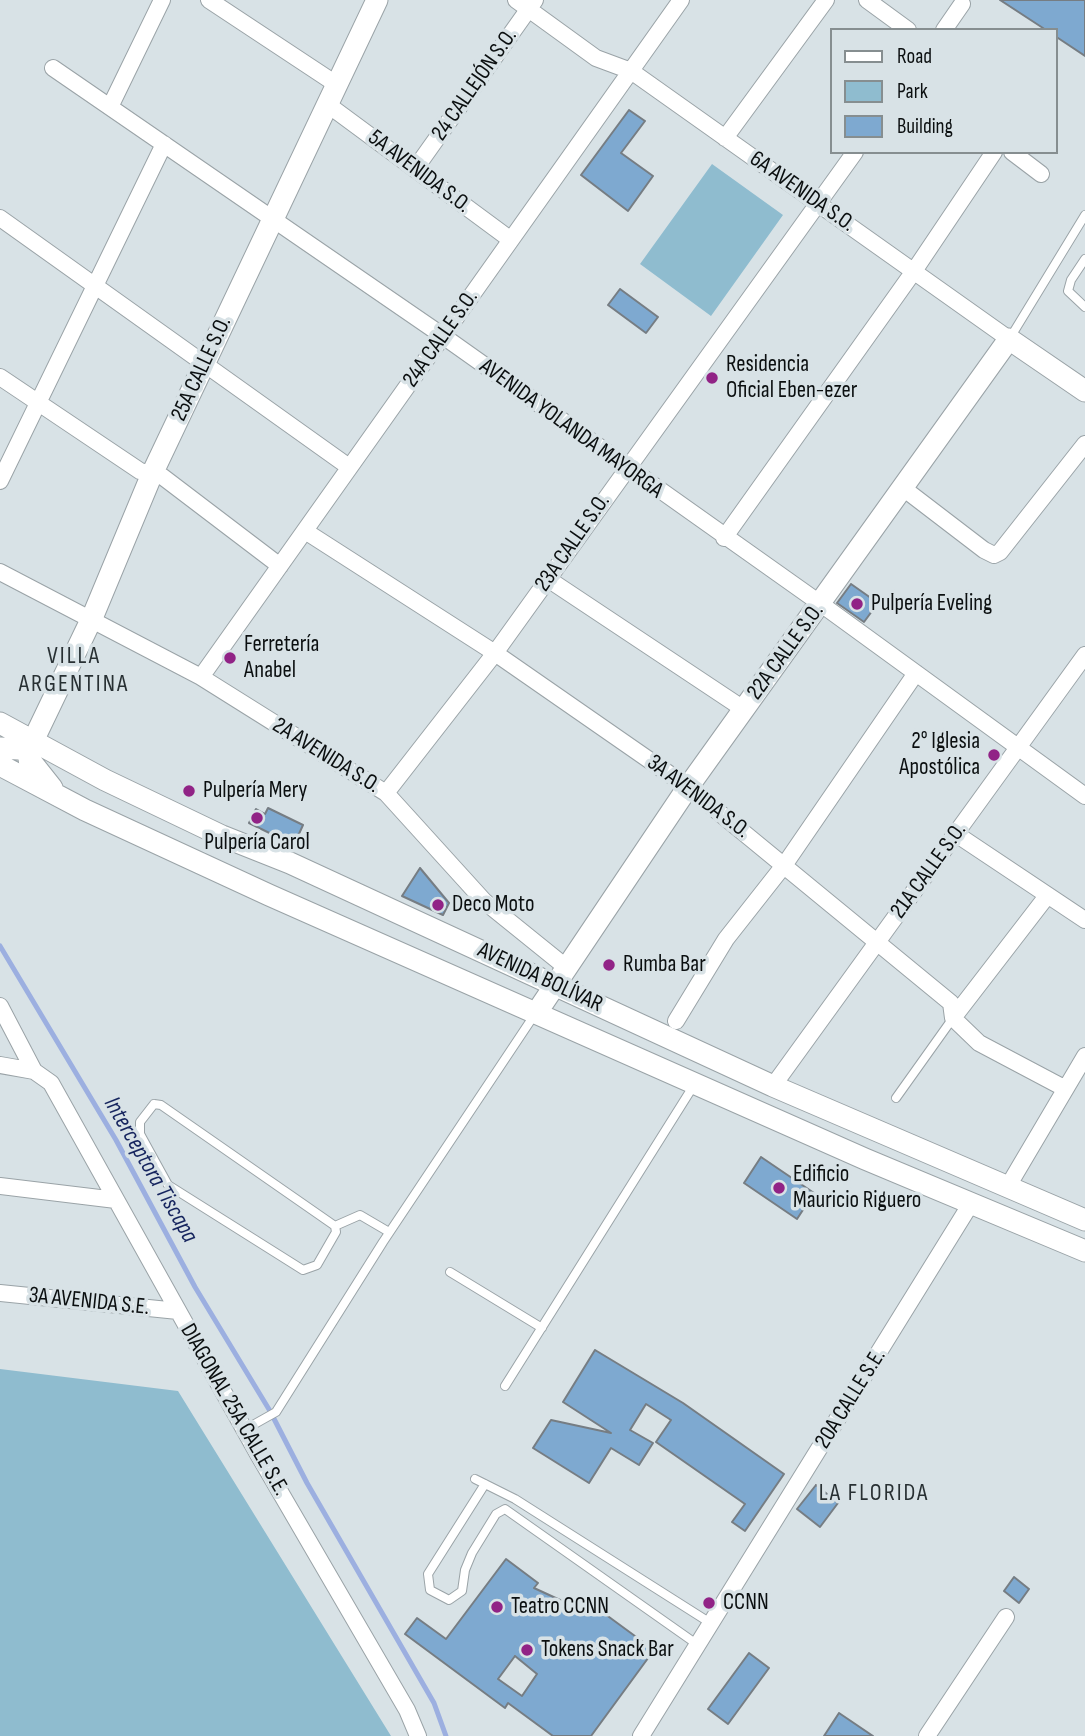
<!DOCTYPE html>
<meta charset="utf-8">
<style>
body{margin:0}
#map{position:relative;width:1085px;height:1736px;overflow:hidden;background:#d8e2e6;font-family:"Sofia Sans Condensed",sans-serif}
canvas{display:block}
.legend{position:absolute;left:830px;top:28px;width:228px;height:126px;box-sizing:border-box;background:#d8e2e6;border:2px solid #868e90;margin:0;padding:9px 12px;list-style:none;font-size:21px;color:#0b0f10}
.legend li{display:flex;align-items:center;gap:14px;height:35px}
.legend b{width:35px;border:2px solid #868e90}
</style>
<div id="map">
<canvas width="1085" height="1736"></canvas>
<ul class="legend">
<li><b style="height:9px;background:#fff"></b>Road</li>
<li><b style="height:19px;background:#8fbccf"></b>Park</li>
<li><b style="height:19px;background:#7ea9d0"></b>Building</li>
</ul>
</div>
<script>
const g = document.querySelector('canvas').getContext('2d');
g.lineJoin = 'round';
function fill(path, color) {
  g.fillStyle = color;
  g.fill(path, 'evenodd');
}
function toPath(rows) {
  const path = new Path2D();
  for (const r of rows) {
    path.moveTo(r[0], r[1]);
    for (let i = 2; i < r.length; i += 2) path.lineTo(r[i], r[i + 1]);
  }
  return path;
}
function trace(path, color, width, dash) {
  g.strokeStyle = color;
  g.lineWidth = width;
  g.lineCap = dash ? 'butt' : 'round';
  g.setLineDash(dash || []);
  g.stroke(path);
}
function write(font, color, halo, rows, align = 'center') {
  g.font = font + ' "Sofia Sans Condensed",sans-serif';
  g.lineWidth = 7;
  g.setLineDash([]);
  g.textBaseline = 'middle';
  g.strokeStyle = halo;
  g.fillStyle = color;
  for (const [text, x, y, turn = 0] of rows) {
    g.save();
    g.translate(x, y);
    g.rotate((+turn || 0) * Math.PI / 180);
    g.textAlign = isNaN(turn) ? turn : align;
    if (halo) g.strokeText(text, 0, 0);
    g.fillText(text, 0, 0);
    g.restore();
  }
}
const green = toPath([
 [712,164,783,215,711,316,640,264],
 [0,1369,178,1391,391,1736,0,1736]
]);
const stream = toPath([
 [0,946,116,1140,195,1287,270,1411,307,1483,434,1703,446,1736]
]);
const building = toPath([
 [1000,0,1085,0,1085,56,1055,36,1055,30,1046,30,1000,0],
 [629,110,645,121,621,153,653,176,628,211,581,175,629,110],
 [620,289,658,317,646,333,608,305,620,289],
 [851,584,878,603,864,622,837,603,851,584],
 [268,808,303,825,294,845,249,823,256,809,265,814,268,808],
 [420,868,449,903,443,915,402,896,420,868],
 [761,1157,814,1193,797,1219,744,1183,761,1157],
 [595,1350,683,1403,784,1474,745,1531,732,1522,745,1504,656,1442,671,1420,646,1404,630,1430,653,1443,639,1465,611,1448,589,1483,533,1448,551,1420,611,1433,563,1402,595,1350],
 [816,1485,838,1503,820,1527,797,1509,816,1485],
 [506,1559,538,1583,534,1588,584,1611,590,1603,654,1650,591,1736,553,1736,508,1703,505,1708,405,1634,417,1618,446,1639,506,1559],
 [515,1656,537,1674,522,1696,498,1679,515,1656],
 [1014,1577,1029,1589,1019,1603,1004,1591,1014,1577],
 [749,1653,769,1668,728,1724,708,1709,749,1653],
 [839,1713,873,1736,824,1736,839,1713]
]);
const lane = toPath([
 [1085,259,1071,280,1068,291,1085,307],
 [1010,338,1085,215],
 [896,1098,953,1018],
 [154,1104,161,1105,335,1226,336,1232,317,1265,303,1270,168,1185,140,1134,140,1122,154,1104],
 [335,1226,360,1215,389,1232],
 [450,1272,542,1328],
 [505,1386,694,1085],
 [244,1430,276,1412,383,1242,535,1014],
 [475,1479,515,1499,712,1624],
 [485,1484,428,1574,430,1590,449,1600,462,1591,465,1570,472,1553,496,1514,505,1509,698,1645]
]);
const street = toPath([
 [209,0,336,84],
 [516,0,596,58,631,71,1009,339],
 [867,0,908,30],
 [944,30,962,4],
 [53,68,443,336,821,604,1085,796],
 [327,104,511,240],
 [110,107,162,0],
 [725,138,826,0],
 [1012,152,1041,174],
 [415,169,535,0],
 [0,218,349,467],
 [0,377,140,471,163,477,280,566],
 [0,481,164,144],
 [903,488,984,550,994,555,1000,552,1085,444],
 [305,531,495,653,688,787,951,1003,953,1018,979,1043,1064,1088],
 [724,538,914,271,994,152],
 [0,572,201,677,386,793,484,901,567,968],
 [548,579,745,710],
 [201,677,681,0],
 [386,793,495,653,855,152],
 [956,834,1085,920],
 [0,1006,34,1071],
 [953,1018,1047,896],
 [676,1021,726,939,785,864,916,673],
 [0,1065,34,1071,51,1083,258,1454,407,1710,418,1736],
 [773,1086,1085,655],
 [0,1186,116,1200],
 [1007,1188,1085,1056],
 [0,1293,178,1311],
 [641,1736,970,1205],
 [927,1736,1006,1617]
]);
const secondary = toPath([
 [0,723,105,780,222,836,290,863,773,1086,1085,1220],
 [0,748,19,749,33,741],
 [0,765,85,810,269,895,865,1159,1085,1251],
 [52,788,29,759,33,741,92,618,152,474,377,0],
 [537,1012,688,787,1009,339,1085,391]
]);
const markers = [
 [712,378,7,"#912386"],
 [857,604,7,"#912386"],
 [230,658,7,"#912386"],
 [994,755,7,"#912386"],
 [189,791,7,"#912386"],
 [257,818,7,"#912386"],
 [438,905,7,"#912386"],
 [609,965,7,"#912386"],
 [779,1188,7,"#912386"],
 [709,1603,7,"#912386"],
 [497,1607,7,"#912386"],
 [527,1650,7,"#912386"]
];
const streetNames = [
 ["24 CALLEJÓN S.O.",475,85,-55],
 ["5A AVENIDA S.O.",419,172,37],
 ["6A AVENIDA S.O.",802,192,35],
 ["24A CALLE S.O.",441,339,-55],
 ["25A CALLE S.O.",202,369,-65],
 ["AVENIDA YOLANDA MAYORGA",571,429,36],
 ["23A CALLE S.O.",573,543,-55],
 ["22A CALLE S.O.",786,652,-54],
 ["2A AVENIDA S.O.",326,756,32],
 ["3A AVENIDA S.O.",698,797,37],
 ["21A CALLE S.O.",929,871,-54],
 ["AVENIDA BOLÍVAR",540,978,25],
 ["3A AVENIDA S.E.",89,1302,6],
 ["20A CALLE S.E.",851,1399,-58],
 ["DIAGONAL 25A CALLE S.E.",234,1410,60]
];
const poiNames = [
 ["Residencia",726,365],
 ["Oficial Eben-ezer",726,391],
 ["Pulpería Eveling",871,604],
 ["Ferretería",244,645],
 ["Anabel",244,671],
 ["2° Iglesia",980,742,"right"],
 ["Apostólica",980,768,"right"],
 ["Pulpería Mery",203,791],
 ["Pulpería Carol",257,843,"center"],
 ["Deco Moto",452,905],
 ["Rumba Bar",623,965],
 ["Edificio",793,1175],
 ["Mauricio Riguero",793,1201],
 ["CCNN",723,1603],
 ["Teatro CCNN",511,1607],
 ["Tokens Snack Bar",541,1650]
];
const neighbourhoodNames = [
 ["VILLA",74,657],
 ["ARGENTINA",74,685],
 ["LA FLORIDA",874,1494]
];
const waterNames = [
 ["Interceptora Tiscapa",150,1170,60]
];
fill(green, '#8fbccf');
trace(stream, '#9cafe0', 5);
fill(building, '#7ea9d0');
trace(building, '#767d83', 2);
trace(lane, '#9aa3a7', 10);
trace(street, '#9aa3a7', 18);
trace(secondary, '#9aa3a7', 23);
trace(lane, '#fff', 8);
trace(street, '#fff', 16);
trace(secondary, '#fff', 21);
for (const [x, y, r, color] of markers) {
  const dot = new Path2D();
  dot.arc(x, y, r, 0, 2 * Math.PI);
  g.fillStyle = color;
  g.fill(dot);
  trace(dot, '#d8e2e6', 2.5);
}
write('23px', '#0b0f10', '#d8e2e6', streetNames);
write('23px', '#0b0f10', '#d8e2e6', poiNames, 'left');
g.letterSpacing = '2px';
write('24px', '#283033', '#d8e2e6', neighbourhoodNames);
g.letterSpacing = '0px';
write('italic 24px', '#16255e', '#d8e2e6', waterNames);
</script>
